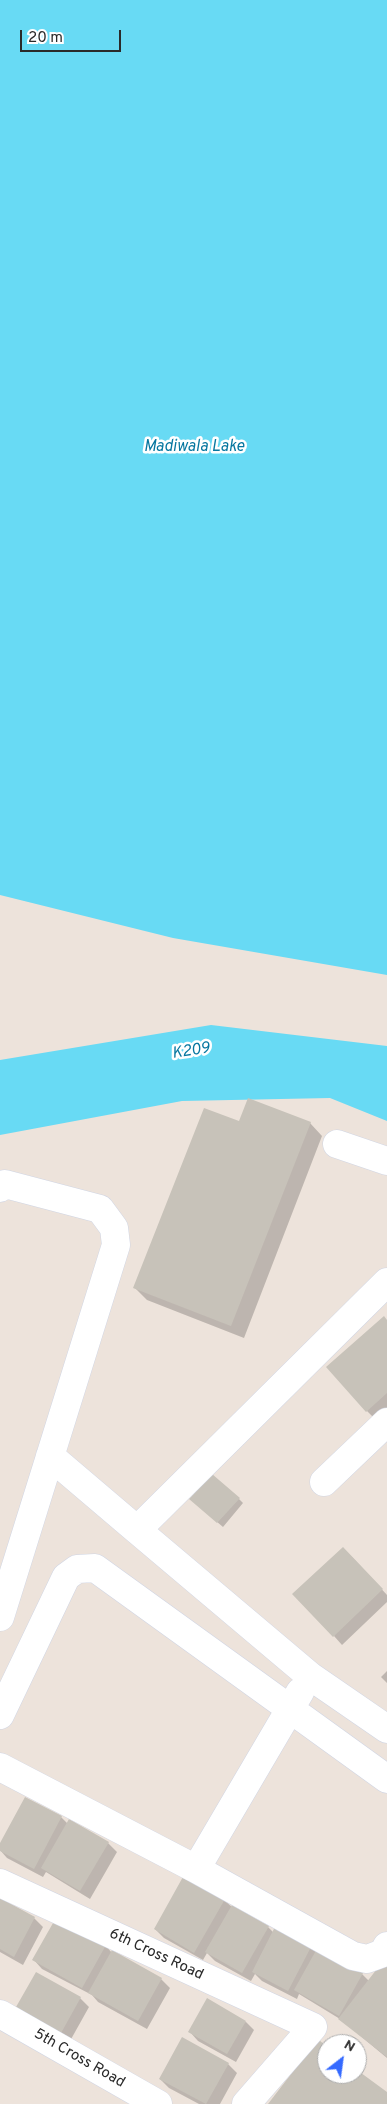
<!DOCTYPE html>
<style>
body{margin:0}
#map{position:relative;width:387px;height:2104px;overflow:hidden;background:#ede3db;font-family:Overpass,sans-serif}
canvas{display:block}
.north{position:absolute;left:317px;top:2034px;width:50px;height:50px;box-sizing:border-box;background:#fff;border:1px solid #aaa;border-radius:50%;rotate:30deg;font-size:14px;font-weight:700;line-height:20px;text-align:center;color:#2a2a2a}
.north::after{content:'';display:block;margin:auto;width:18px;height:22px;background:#356aff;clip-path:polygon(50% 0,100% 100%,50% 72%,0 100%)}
.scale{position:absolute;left:20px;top:30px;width:101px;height:22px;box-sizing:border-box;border:2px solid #2a2a2a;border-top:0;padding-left:6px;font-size:15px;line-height:18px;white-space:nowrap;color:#2a2a2a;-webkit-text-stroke:4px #fff;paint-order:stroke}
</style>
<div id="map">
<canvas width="387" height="2104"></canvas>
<div class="north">N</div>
<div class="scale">20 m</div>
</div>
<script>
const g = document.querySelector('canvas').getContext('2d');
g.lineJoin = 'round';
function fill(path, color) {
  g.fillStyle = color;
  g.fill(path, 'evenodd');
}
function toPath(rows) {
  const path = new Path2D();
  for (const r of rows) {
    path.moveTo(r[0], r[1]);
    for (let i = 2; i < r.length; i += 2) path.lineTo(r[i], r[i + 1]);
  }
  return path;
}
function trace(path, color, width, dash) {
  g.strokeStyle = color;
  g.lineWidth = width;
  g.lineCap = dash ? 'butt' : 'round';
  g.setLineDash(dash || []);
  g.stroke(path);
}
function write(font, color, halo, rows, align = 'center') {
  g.font = font + ' Overpass,sans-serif';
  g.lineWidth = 5;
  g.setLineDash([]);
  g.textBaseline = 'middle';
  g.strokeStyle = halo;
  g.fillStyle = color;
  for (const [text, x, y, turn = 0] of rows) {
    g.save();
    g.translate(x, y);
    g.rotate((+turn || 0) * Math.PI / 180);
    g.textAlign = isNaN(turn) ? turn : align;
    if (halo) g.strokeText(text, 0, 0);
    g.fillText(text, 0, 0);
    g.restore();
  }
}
const water = toPath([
 [0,0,387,0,387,975,173,938,0,895],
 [211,1025,387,1046,387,1121,330,1098,182,1101,0,1135,0,1060]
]);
const shadow = toPath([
 [239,1123,310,1123,322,1136,244,1338,147,1300,135,1288],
 [387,1321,387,1409,375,1419,367,1411],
 [239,1499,243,1503,223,1527,196,1504],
 [352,1557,387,1595,387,1602,342,1645,334,1636],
 [387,1671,387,1683,381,1677],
 [61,1817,68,1824,108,1843,117,1852,90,1899,46,1872,43,1877,7,1858,0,1850,0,1846],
 [0,1896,6,1903,34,1918,43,1927,23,1965,0,1952],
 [224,1900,232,1907,268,1927,273,1932,276,1926,362,1974,369,1981,387,1958,387,2058,340,2019,299,1994,297,1999,262,1981,255,1974,251,1981,215,1961,207,1953,203,1960,164,1938,155,1929],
 [106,1946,112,1953,161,1979,170,1988,147,2029,98,2002,92,1995,42,1969,34,1960],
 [80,1998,89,2007,70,2041,26,2016,18,2007],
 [246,2022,254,2030,236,2062,198,2041,190,2032],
 [183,2039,228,2064,237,2073,220,2104,199,2104,169,2088,160,2079]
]);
const building = toPath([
 [248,1098,311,1122,231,1326,133,1288,204,1108,239,1121],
 [384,1316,387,1320,387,1393,366,1412,326,1367],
 [212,1474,240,1498,217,1523,189,1499],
 [343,1547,383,1589,333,1637,292,1594],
 [25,1797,62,1816,34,1869,0,1851,0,1843],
 [69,1819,109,1842,80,1891,41,1868],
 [184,1875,225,1899,194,1953,154,1929],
 [0,1898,35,1917,14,1957,0,1949],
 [232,1905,269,1926,242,1973,205,1952],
 [57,1916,106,1945,82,1988,32,1960],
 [276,1925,313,1943,288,1991,252,1972],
 [318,1947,363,1973,339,2016,294,1990],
 [112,1950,162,1978,138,2021,88,1993],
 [387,1956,387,2057,338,2019],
 [36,1972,81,1997,61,2033,16,2007],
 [207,1998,246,2021,227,2054,188,2032],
 [182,2037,229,2063,206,2104,159,2079],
 [318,2039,327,2047,327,2074,357,2074,357,2070,387,2092,387,2104,268,2104]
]);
const minor = toPath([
 [337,1144,387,1161],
 [0,1188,5,1184,100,1209,114,1228,116,1245,0,1617],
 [387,1282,137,1530,310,1676,387,1729],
 [50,1456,137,1530],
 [324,1482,387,1422],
 [0,1715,66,1577,77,1569,95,1568,387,1779],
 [0,1767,196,1869,353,1956,367,1959,383,1953,387,1946],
 [196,1869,300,1692],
 [0,1883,313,2027,246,2104],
 [0,2014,158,2104]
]);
const streetNames = [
 ["6th Cross Road",156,1955,25],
 ["5th Cross Road",79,2059,30]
];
const waterNames = [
 ["Madiwala Lake",194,448],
 ["K209",191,1052,-9]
];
fill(water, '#68daf4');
fill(shadow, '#0003');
fill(building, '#c7c2b9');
trace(minor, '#d0d5e3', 29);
trace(minor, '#fff', 28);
write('15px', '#2a2a2a', '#fff', streetNames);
write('italic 16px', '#0777a0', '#fff', waterNames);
</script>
